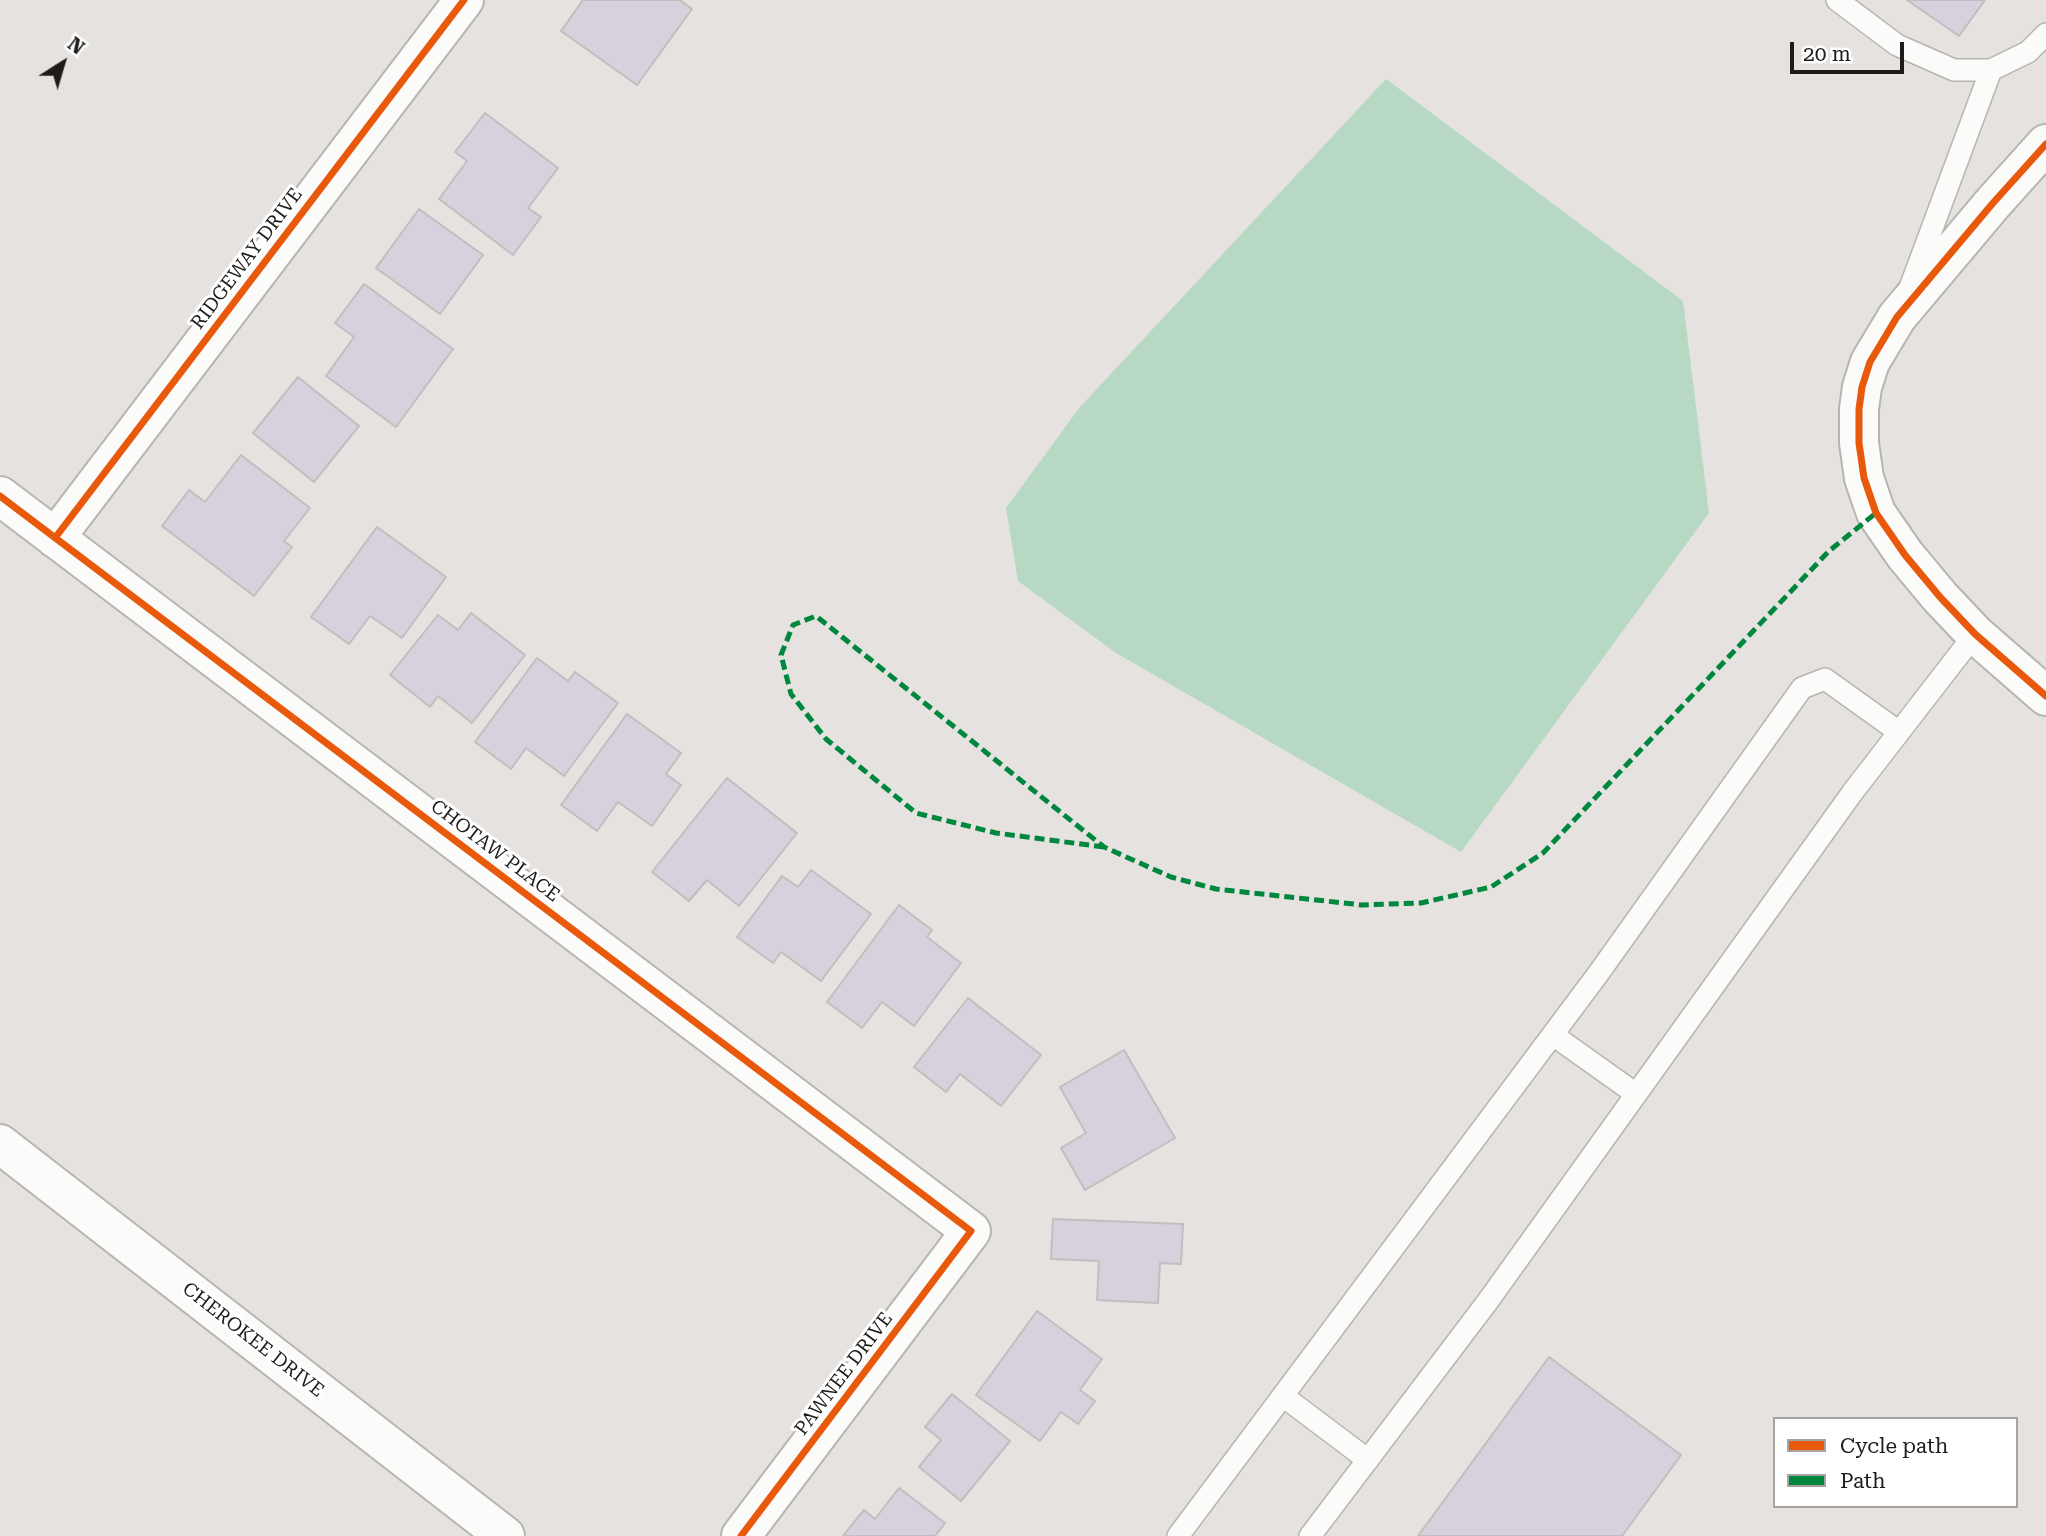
<!DOCTYPE html>
<style>
body{margin:0}
#map{position:relative;width:2046px;height:1536px;overflow:hidden;background:#e5e2df;font-family:"Roboto Serif",serif}
canvas{display:block}
.legend{position:absolute;left:1773px;top:1417px;width:245px;height:91px;box-sizing:border-box;background:#fff;border:2px solid #a5a4a3;margin:0;padding:9px 12px;list-style:none;font-size:21px;color:#1e1c1a}
.legend li{display:flex;align-items:center;gap:14px;height:35px}
.legend b{width:35px;border:2px solid #a5a4a3}
.north{position:absolute;left:28px;top:28px;width:70px;height:70px;-webkit-text-stroke:5px #fff;paint-order:stroke;rotate:37deg;font-size:19px;font-weight:700;line-height:28px;text-align:center;color:#1e1c1a}
.north::after{content:'';display:block;margin:auto;width:24px;height:32px;background:#1e1c1a;clip-path:polygon(50% 0,100% 100%,50% 72%,0 100%)}
.scale{position:absolute;left:1790px;top:42px;width:114px;height:32px;box-sizing:border-box;border:4px solid #1e1c1a;border-top:0;padding-left:9px;font-size:21px;line-height:24px;white-space:nowrap;color:#1e1c1a;-webkit-text-stroke:5px #fff;paint-order:stroke}
</style>
<div id="map">
<canvas width="2046" height="1536"></canvas>
<ul class="legend">
<li><b style="height:9px;background:#e8590c"></b>Cycle path</li>
<li><b style="height:9px;background:#00873e"></b>Path</li>
</ul>
<div class="north">N</div>
<div class="scale">20 m</div>
</div>
<script>
const g = document.querySelector('canvas').getContext('2d');
g.lineJoin = 'round';
function fill(path, color) {
  g.fillStyle = color;
  g.fill(path, 'evenodd');
}
function toPath(rows) {
  const path = new Path2D();
  for (const r of rows) {
    path.moveTo(r[0], r[1]);
    for (let i = 2; i < r.length; i += 2) path.lineTo(r[i], r[i + 1]);
  }
  return path;
}
function trace(path, color, width, dash) {
  g.strokeStyle = color;
  g.lineWidth = width;
  g.lineCap = dash ? 'butt' : 'round';
  g.setLineDash(dash || []);
  g.stroke(path);
}
function write(font, color, halo, rows, align = 'center') {
  g.font = font + ' "Roboto Serif",serif';
  g.lineWidth = 6;
  g.setLineDash([]);
  g.textBaseline = 'middle';
  g.strokeStyle = halo;
  g.fillStyle = color;
  for (const [text, x, y, turn = 0] of rows) {
    g.save();
    g.translate(x, y);
    g.rotate((+turn || 0) * Math.PI / 180);
    g.textAlign = isNaN(turn) ? turn : align;
    if (halo) g.strokeText(text, 0, 0);
    g.fillText(text, 0, 0);
    g.restore();
  }
}
const green = toPath([
 [1386,79,1683,301,1709,513,1461,852,1116,653,1018,581,1006,508,1080,407]
]);
const building = toPath([
 [583,0,680,0,692,9,637,85,561,31,583,0],
 [1907,0,1985,0,1959,36,1907,0],
 [485,113,558,168,528,208,541,217,513,255,439,199,467,161,455,152,485,113],
 [419,209,483,255,440,314,376,268,419,209],
 [364,284,453,349,396,427,326,376,354,337,335,323,364,284],
 [298,377,359,426,314,482,253,433,298,377],
 [241,455,310,508,284,541,292,547,254,596,162,526,189,490,205,502,241,455],
 [377,527,446,577,402,638,370,616,349,644,311,617,377,527],
 [471,613,525,655,472,723,438,696,430,707,390,675,438,615,458,630,471,613],
 [537,658,568,681,575,672,618,703,564,776,526,748,511,769,475,742,537,658],
 [627,714,681,753,666,774,681,785,652,826,618,802,597,831,561,805,627,714],
 [727,778,797,833,739,906,707,880,689,901,652,872,727,778],
 [811,870,871,914,821,981,781,952,773,963,737,937,782,876,798,887,811,870],
 [899,905,932,930,927,937,961,963,914,1026,882,1002,862,1028,827,1002,899,905],
 [968,998,1041,1055,1001,1106,960,1074,946,1092,914,1067,968,998],
 [1124,1050,1175,1138,1085,1190,1061,1148,1086,1133,1060,1087,1124,1050],
 [1053,1219,1183,1224,1181,1264,1160,1263,1158,1303,1097,1300,1099,1261,1051,1259,1053,1219],
 [1037,1311,1102,1359,1080,1390,1095,1401,1078,1424,1061,1412,1040,1441,976,1395,1037,1311],
 [1549,1357,1681,1455,1622,1536,1418,1536,1549,1357],
 [952,1394,1010,1441,961,1501,919,1467,941,1440,925,1427,952,1394],
 [899,1488,945,1523,935,1536,843,1536,864,1510,875,1519,899,1488]
]);
const lane = toPath([
 [1837,0,1897,45,1954,70,1991,70,2028,52,2046,34],
 [1911,285,1991,70],
 [1553,1035,1636,1094],
 [1283,1396,1368,1460],
 [1178,1536,1598,974,1802,688,1825,679,1899,732],
 [1310,1536,1488,1301,1852,793,1975,634]
]);
const street = toPath([
 [2046,144,1993,203,1897,317,1870,362,1862,387,1859,409,1859,443,1864,478,1876,513,1905,555,1940,597,1975,634,2046,696],
 [0,496,971,1231,741,1536],
 [55,538,464,0],
 [0,1144,505,1536]
]);
const quiet = toPath([
 [1104,847,996,833,916,813,826,739,791,694,781,655,793,625,816,616,1104,847,1171,877,1216,889,1362,905,1421,903,1491,887,1543,853,1829,551,1876,513]
]);
const cycleway = toPath([
 [2046,144,1993,203,1897,317,1870,362,1862,387,1859,409,1859,443,1864,478,1876,513,1905,555,1940,597,1975,634,2046,696],
 [0,496,971,1231,741,1536],
 [55,538,464,0]
]);
const streetNames = [
 ["RIDGEWAY DRIVE",247,259,-53],
 ["CHOTAW PLACE",495,851,37],
 ["CHEROKEE DRIVE",253,1340,38],
 ["PAWNEE DRIVE",844,1374,-53]
];
fill(green, '#b7d9c4');
fill(building, '#d7d1dd');
trace(building, '#c0bebe', 2);
trace(lane, '#b7b4b2', 24);
trace(street, '#b7b4b2', 42);
trace(lane, '#fbfbfa', 21);
trace(street, '#fbfbfa', 38);
trace(quiet, '#00873e', 5, [10, 5]);
trace(cycleway, '#e8590c', 7);
write('19px', '#1e1c1a', '#fff', streetNames);
</script>
